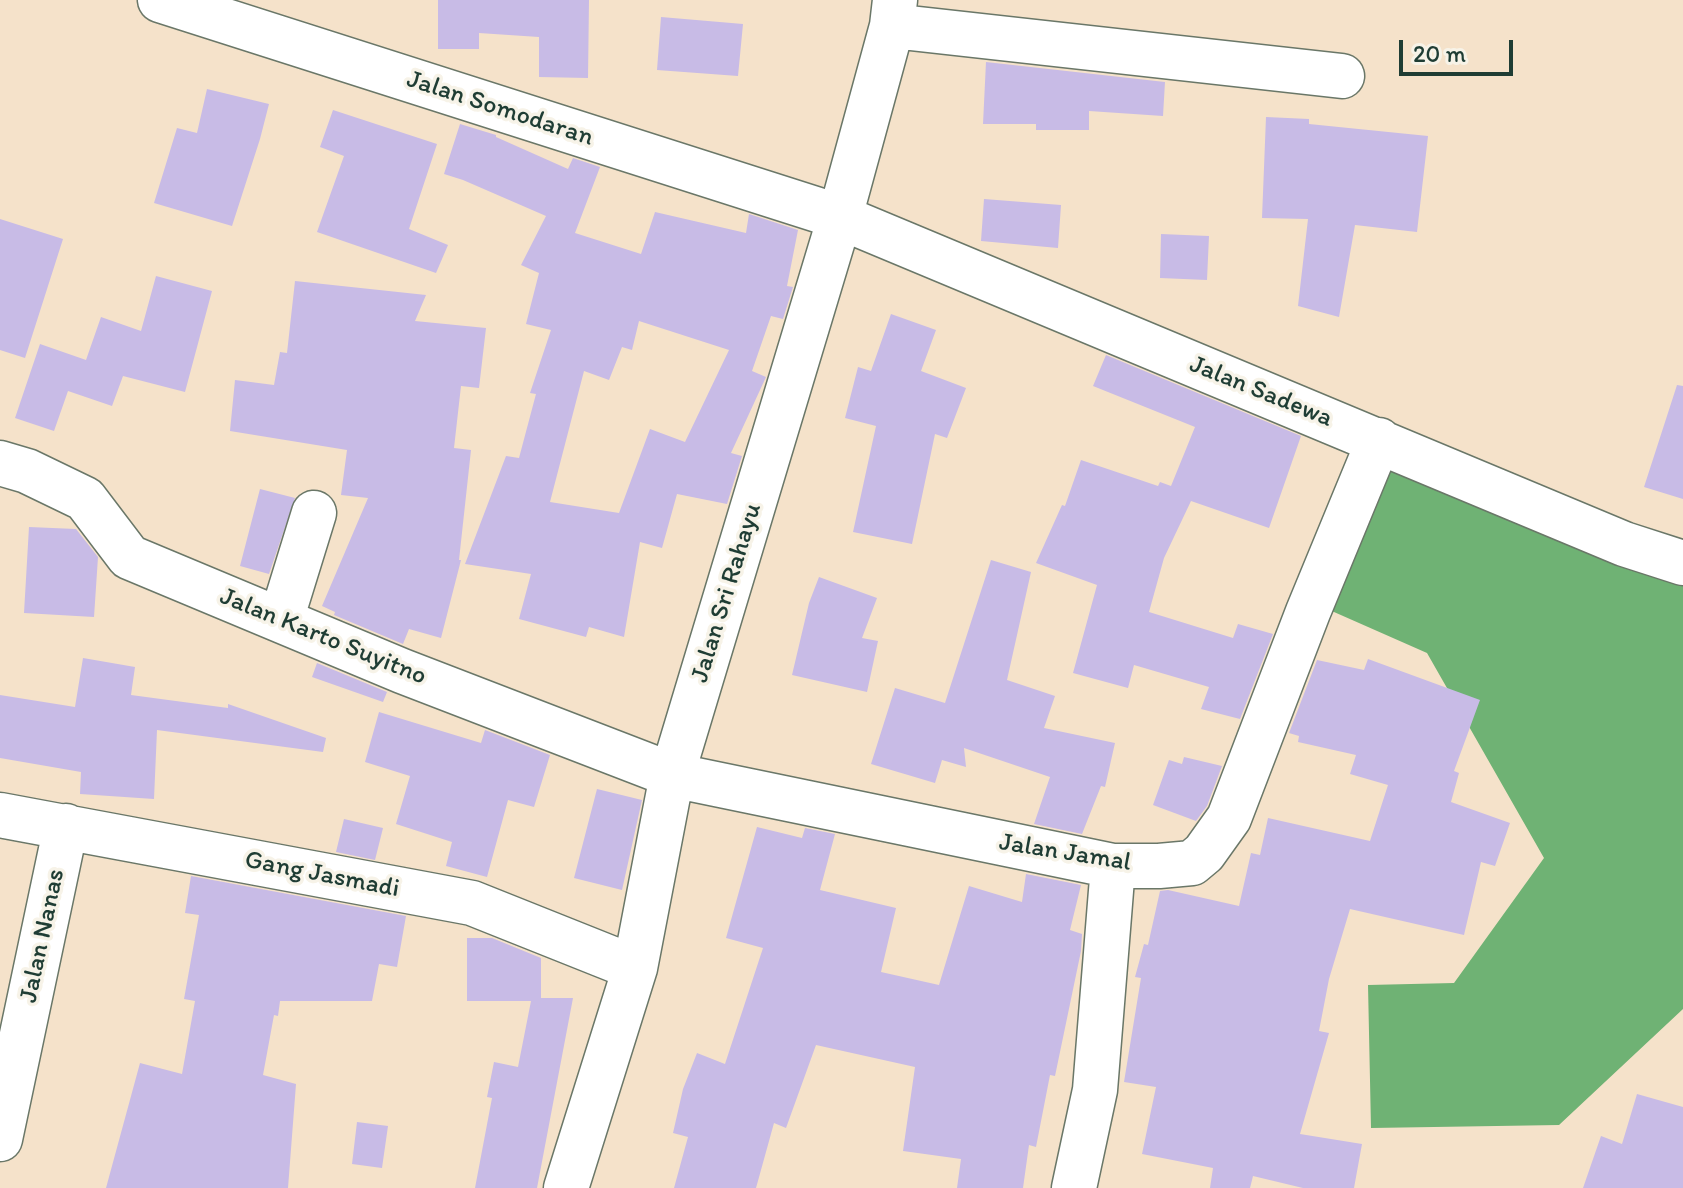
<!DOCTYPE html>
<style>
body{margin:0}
#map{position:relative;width:1683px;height:1188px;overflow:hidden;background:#f5e2ca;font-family:Itim,sans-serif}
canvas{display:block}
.scale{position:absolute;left:1399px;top:40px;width:114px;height:36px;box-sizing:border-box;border:4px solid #1f3d34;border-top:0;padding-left:10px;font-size:24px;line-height:28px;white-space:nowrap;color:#1f3d34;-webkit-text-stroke:6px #f7f3e8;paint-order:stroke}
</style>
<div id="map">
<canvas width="1683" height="1188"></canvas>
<div class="scale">20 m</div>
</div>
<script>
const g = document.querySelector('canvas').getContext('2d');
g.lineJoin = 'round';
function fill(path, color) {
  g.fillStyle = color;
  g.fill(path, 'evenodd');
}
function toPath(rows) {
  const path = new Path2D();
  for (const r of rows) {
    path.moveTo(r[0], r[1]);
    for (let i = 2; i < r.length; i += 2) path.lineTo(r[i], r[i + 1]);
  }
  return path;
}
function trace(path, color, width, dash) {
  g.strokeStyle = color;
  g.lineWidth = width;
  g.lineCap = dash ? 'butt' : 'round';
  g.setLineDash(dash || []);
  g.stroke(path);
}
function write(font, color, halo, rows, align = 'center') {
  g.font = font + ' Itim,sans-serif';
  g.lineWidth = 7;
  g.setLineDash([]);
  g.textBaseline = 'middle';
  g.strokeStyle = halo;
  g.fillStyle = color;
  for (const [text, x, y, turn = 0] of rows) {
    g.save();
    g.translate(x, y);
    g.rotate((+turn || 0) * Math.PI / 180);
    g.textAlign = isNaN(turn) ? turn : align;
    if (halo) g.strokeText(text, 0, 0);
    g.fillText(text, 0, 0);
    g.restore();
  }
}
const forest = toPath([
 [1374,431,1683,567,1683,1009,1559,1125,1371,1128,1368,985,1454,983,1544,858,1427,653,1300,597]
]);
const building = toPath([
 [438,0,589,0,588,78,539,77,539,37,479,33,479,49,438,49],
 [661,17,743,24,738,76,657,70],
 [986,62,1165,82,1163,116,1089,111,1089,130,1036,130,1036,124,983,124],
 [207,89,269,104,260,139,232,226,154,203,177,128,197,133],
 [333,110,437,144,409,229,448,245,436,273,317,232,344,156,320,147],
 [1266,117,1309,119,1309,124,1428,136,1417,232,1355,225,1339,317,1298,306,1308,219,1262,218],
 [460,124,496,135,496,137,568,169,573,158,600,167,575,233,641,254,655,212,746,233,749,214,798,230,787,286,793,287,783,319,771,316,752,371,766,377,731,453,742,456,727,504,677,494,662,548,640,542,624,637,589,627,586,637,519,619,531,574,465,564,506,456,519,458,536,394,530,393,551,330,526,324,539,273,521,265,546,216,463,180,444,174],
 [639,321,729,350,685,442,650,429,619,513,550,502,584,371,609,380,622,347,632,350],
 [984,199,1061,205,1058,248,981,241],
 [0,219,63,239,25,358,0,350],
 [1161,234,1209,236,1207,280,1160,278],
 [156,276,212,291,185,392,123,376,112,406,68,391,54,431,15,418,40,344,86,360,101,317,141,331],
 [295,281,426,295,415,321,486,328,479,388,461,386,454,448,471,450,459,560,461,560,441,638,409,629,403,644,334,615,335,612,322,606,368,498,341,495,347,450,230,431,235,380,274,385,280,352,287,353],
 [891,314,936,330,921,371,966,388,947,438,935,434,912,544,853,532,876,426,845,418,858,367,871,371],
 [1106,355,1301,436,1269,528,1191,501,1164,558,1149,612,1233,638,1238,624,1273,634,1240,719,1201,709,1209,687,1134,665,1128,688,1073,673,1097,585,1036,563,1062,505,1065,506,1081,460,1158,486,1160,482,1171,486,1195,427,1093,386],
 [1677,385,1683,386,1683,499,1644,487],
 [260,489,295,498,269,574,240,566],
 [29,527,76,529,98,557,94,617,24,613],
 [991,560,1031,572,1007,680,1055,696,1044,728,1115,743,1105,787,1101,786,1082,834,1034,824,1050,777,964,748,966,767,942,760,935,783,871,764,895,688,945,703],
 [819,577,877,598,862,638,878,641,867,692,792,675,809,603],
 [83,658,135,667,131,695,228,708,228,704,326,738,323,752,157,730,154,799,80,794,81,772,0,758,0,695,75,707],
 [1368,659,1480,700,1454,771,1459,773,1451,802,1510,823,1495,866,1481,862,1464,935,1350,909,1329,979,1319,1031,1329,1033,1300,1134,1362,1144,1354,1188,1303,1188,1253,1176,1250,1188,1210,1188,1213,1168,1142,1154,1156,1087,1124,1082,1141,978,1135,977,1144,944,1148,945,1160,891,1168,890,1239,906,1251,853,1260,855,1268,818,1370,841,1388,785,1350,774,1356,755,1298,742,1299,736,1289,733,1317,660,1364,670],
 [317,663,387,692,383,702,312,677],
 [379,712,481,743,485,730,550,755,534,807,508,800,487,877,446,866,452,842,396,824,410,776,365,762],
 [1184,757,1222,766,1207,806,1196,821,1153,805,1169,760,1182,764],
 [597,789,642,800,622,890,574,878],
 [344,819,383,828,375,860,336,852],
 [757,827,802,838,805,828,835,834,820,890,896,908,881,972,939,985,969,886,1022,902,1026,874,1081,885,1070,930,1082,934,1081,951,1055,1076,1050,1075,1036,1147,1029,1145,1023,1188,957,1188,961,1159,903,1151,915,1067,816,1045,786,1128,774,1123,756,1188,674,1188,688,1137,673,1133,683,1089,697,1053,725,1064,763,948,726,938],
 [191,876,406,916,397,967,379,964,372,1001,280,1001,278,1016,274,1015,263,1075,296,1084,288,1188,106,1188,140,1063,182,1074,195,1001,184,999,199,915,185,913],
 [467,938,492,938,541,958,541,998,573,998,537,1188,475,1188,492,1098,487,1097,494,1062,518,1067,531,1001,467,1001],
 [1637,1094,1683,1107,1683,1188,1583,1188,1601,1136,1622,1144],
 [357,1122,388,1126,382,1168,352,1164]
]);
const minor = toPath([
 [160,0,840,217,1624,544,1683,563],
 [892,26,1342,76],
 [0,463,27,471,85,499,129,557,402,671,672,775,1113,866,1159,866,1192,863,1204,853,1229,818,1308,612,1379,440],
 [281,620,314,513],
 [0,815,472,903,635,968],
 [0,1139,66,826],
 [566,1188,635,968,672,775,840,217,892,26,895,0],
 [1074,1188,1095,1090,1113,866]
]);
const streetNames = [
 ["Jalan Somodaran",500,109,18],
 ["Jalan Sadewa",1261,392,22],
 ["Jalan Sri Rahayu",727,593,-73],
 ["Jalan Karto Suyitno",323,637,22],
 ["Jalan Jamal",1065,853,9],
 ["Gang Jasmadi",322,875,11],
 ["Jalan Nanas",43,936,-78]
];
fill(forest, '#6fb274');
fill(building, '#c8bbe6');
trace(minor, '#6a7768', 47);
trace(minor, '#fff', 44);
write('26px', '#1f3d34', '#f7f3e8', streetNames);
</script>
